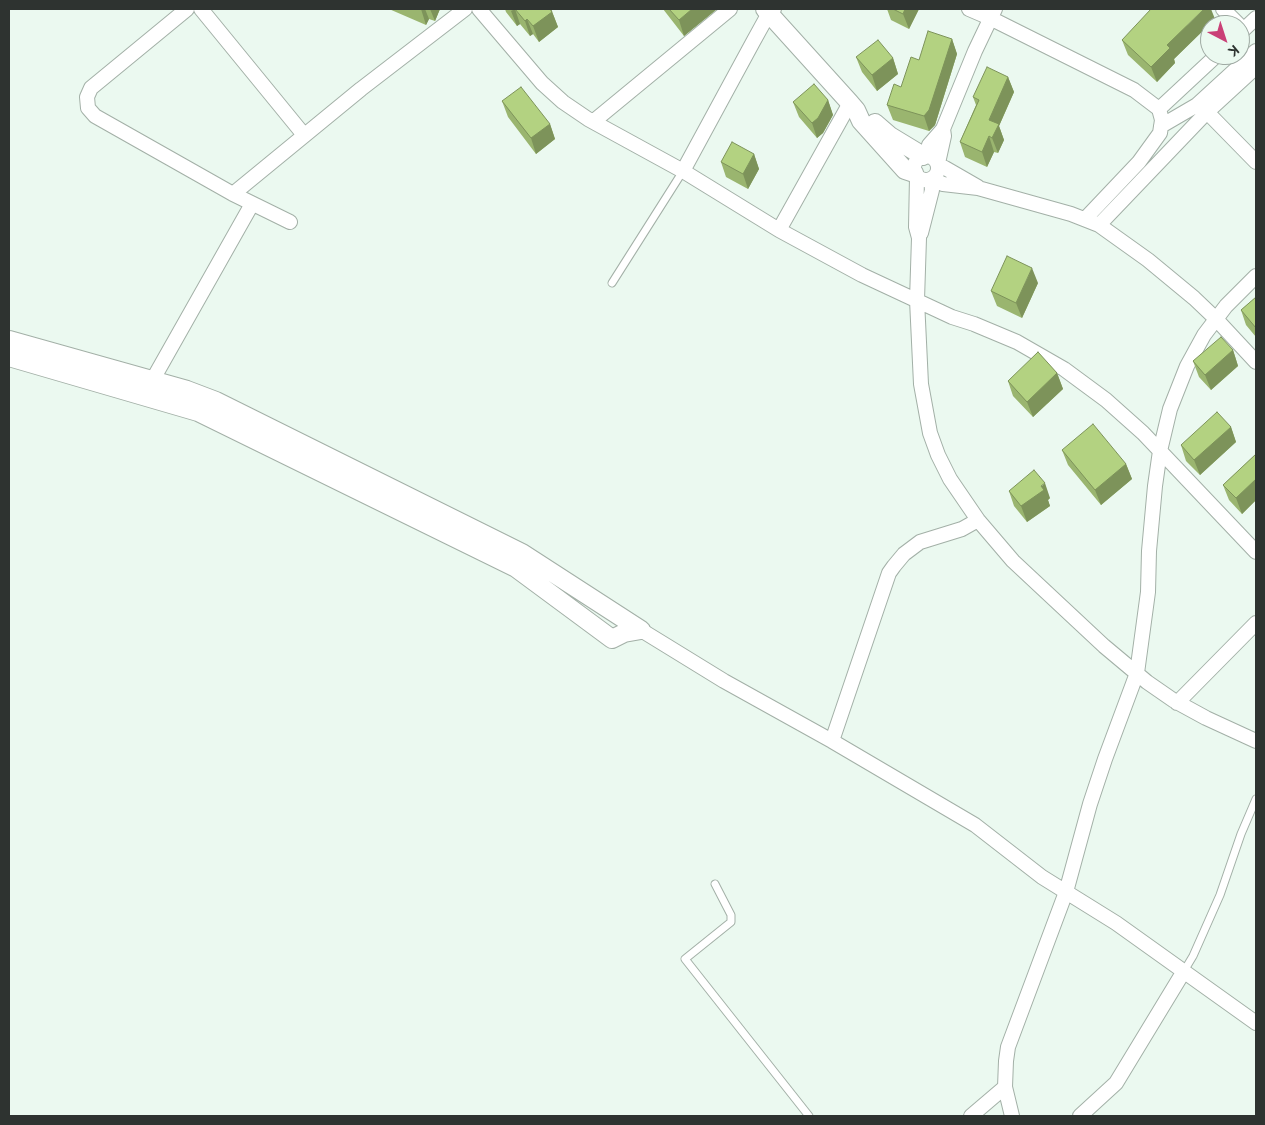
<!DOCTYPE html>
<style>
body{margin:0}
#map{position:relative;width:1265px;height:1125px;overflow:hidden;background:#ebf9f0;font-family:Ubuntu,sans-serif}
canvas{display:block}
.frame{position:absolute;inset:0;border:10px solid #2e3330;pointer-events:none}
.north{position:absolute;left:1200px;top:15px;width:50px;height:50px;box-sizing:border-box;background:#ebf9f0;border:1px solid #9faaa3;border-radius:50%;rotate:140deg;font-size:14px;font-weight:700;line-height:20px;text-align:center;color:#2e3330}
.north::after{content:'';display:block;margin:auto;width:18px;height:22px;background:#ca4077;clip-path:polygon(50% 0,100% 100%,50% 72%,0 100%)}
</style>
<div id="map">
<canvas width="1265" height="1125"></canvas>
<div class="frame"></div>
<div class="north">K</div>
</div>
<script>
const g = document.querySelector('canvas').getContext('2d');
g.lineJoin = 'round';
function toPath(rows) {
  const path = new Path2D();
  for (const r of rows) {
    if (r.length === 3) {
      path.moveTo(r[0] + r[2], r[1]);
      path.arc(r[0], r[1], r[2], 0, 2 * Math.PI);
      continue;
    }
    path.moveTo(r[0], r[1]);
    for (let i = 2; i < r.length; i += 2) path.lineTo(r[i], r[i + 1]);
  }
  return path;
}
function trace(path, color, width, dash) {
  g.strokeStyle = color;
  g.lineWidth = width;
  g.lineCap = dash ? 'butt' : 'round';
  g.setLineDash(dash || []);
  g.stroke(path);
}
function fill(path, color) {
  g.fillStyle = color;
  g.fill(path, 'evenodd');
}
const service = toPath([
 [612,283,683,171],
 [715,884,731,915,731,922,685,959,809,1116],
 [1184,971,1193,956,1220,895,1241,834,1256,799]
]);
const minor = toPath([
 [187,9,91,88,87,97,88,108,95,116,233,194,290,222],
 [201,9,304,135],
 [479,9,542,83,563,102,588,119,683,171,779,230],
 [969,9,990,18,1134,90,1159,109,1162,120,1160,133,1139,162,1085,219],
 [1223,9,1239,25],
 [1240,33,1256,18],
 [850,103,779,230,862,275,952,317,974,324,1017,342,1064,369,1106,400,1143,433,1256,552],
 [1159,109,1217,55],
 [1207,112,1256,162],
 [594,121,730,9],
 [1161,126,1197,105,1256,51],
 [926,168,12],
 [926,156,929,145,943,129,975,51,995,9],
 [938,163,944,136,943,129],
 [938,165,945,168,978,187],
 [683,171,753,42,769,13,774,9],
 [917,177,916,227,919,238,917,300,921,384,930,433,938,455,950,479,978,520,1013,561,1104,646,1147,682,1173,700,1206,718,1256,741],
 [933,179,943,184,978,188,1071,214,1099,225,1148,260,1194,298,1216,319,1256,362],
 [233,194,361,89,465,9],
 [1099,225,1207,112,1256,67],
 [921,233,932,190,931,179],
 [152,381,252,204],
 [641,630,724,681,832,741,975,825,1042,877,1116,923,1256,1023],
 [1177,703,1256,623],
 [832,741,889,573,894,566,904,554,920,542,962,529,978,520],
 [971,1116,1005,1087],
 [1012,1116,1005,1087,1006,1061,1008,1047,1066,892,1090,804,1105,759,1137,673,1148,592,1149,551,1155,486,1160,451,1170,409,1187,366,1204,335,1226,306,1256,276],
 [1080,1116,1116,1083,1184,971]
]);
const tertiary = toPath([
 [765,9,850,103,856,110,861,121,905,170,914,173],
 [875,123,890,136,923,156],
 [9,340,187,390,216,401,522,553,641,630],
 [9,357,198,412,516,568,612,639,624,633,641,630]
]);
const wall = toPath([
 [389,9,440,9,435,21,429,19,426,25],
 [505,9,551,9,558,27,539,42,533,34,530,36,520,24,517,26,506,12],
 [663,9,717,9,684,36],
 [887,9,919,9,909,29,891,20],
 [1215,19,1174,59,1175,63,1157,82,1128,55,1122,40],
 [952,39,957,54,935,125,929,131,893,120,887,105,901,87,919,60],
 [856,57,893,58,898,74,877,91,862,72],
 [1008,77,1014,92,999,126,1004,140,998,153,994,152,987,167,965,157,960,142,976,105,973,97],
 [828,100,833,115,823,133,817,138,799,117,793,102],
 [502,101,550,124,555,139,536,154,508,117],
 [754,154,759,169,748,189,726,177,721,162],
 [1038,283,1022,318,997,306,991,291],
 [1256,297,1256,337,1246,325,1241,310],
 [1233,350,1238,366,1211,390,1199,377,1193,361],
 [1057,373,1063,389,1033,417,1013,396,1008,381],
 [1231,427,1236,442,1200,475,1186,461,1181,445],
 [1062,450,1126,464,1132,479,1101,505,1068,465],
 [1256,454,1256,500,1242,514,1229,500,1223,485],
 [1009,491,1050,498,1048,500,1050,506,1027,522,1014,506]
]);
const shadedWall = toPath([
 [421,9,425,9,429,19,426,25],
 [430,9,440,9,435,21],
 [515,9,520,24,517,26,511,11],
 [548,9,551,9,558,27,539,42,533,26],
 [692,9,717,9,684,36,679,20],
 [905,9,919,9,909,29,903,14],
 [1204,9,1211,9,1215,19,1174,59,1175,63,1157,82,1151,67,1167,45],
 [527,19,533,34,530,36,525,21],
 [952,39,957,54,935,125,929,131,924,116],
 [893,58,898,74,877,91,872,75],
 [1008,77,1014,92,999,126,1004,140,998,153,992,138,989,120],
 [828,100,833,115,823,133,817,138,812,123],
 [550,124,555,139,536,154,531,138],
 [989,136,994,152,987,167,982,152],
 [754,154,759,169,748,189,743,174],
 [1032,268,1038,283,1022,318,1016,303],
 [1233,350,1238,366,1211,390,1205,375],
 [1057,373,1063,389,1033,417,1027,402],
 [1231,427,1236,442,1200,475,1194,460],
 [1126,464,1132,479,1101,505,1095,490],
 [1256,479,1256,500,1242,514,1236,498],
 [1045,483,1050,498,1048,500,1050,506,1027,522,1021,506]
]);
const building = toPath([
 [515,9,550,9,552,12,533,26,527,19,525,21,515,9],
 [669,9,692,9,679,20,669,9],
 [893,9,905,9,903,14,893,9],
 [1151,9,1204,9,1167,45,1170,48,1151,67,1122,40,1151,9],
 [928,31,952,39,929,110,924,116,887,105,894,84,901,87,911,57,919,60,928,31],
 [878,40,893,58,872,75,856,57,878,40],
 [987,67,1008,77,989,120,999,124,992,138,989,136,982,152,960,142,979,100,973,97,987,67],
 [814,84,828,100,818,118,812,123,793,102,814,84],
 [521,87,550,124,531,138,502,101,521,87],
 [732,142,754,154,743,174,721,162,732,142],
 [1007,256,1032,268,1016,303,991,291,1007,256],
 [1256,297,1256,328,1241,310,1256,297],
 [1221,337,1233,350,1205,375,1193,361,1221,337],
 [1038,352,1057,373,1027,402,1008,381,1038,352],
 [1217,412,1231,427,1194,460,1181,445,1217,412],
 [1093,424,1126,464,1095,490,1062,450,1093,424],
 [1256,454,1256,479,1236,498,1223,485,1256,454],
 [1034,470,1045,483,1041,486,1044,490,1021,506,1009,491,1034,470]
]);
trace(service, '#a3b0a7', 9);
trace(minor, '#a3b0a7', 16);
trace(tertiary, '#a3b0a7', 20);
trace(service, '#fff', 7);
trace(minor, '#fff', 14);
trace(tertiary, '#fff', 18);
fill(wall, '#9ab56f');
fill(shadedWall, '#7d935a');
fill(building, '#b3d281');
trace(building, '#7d935a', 1);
</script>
